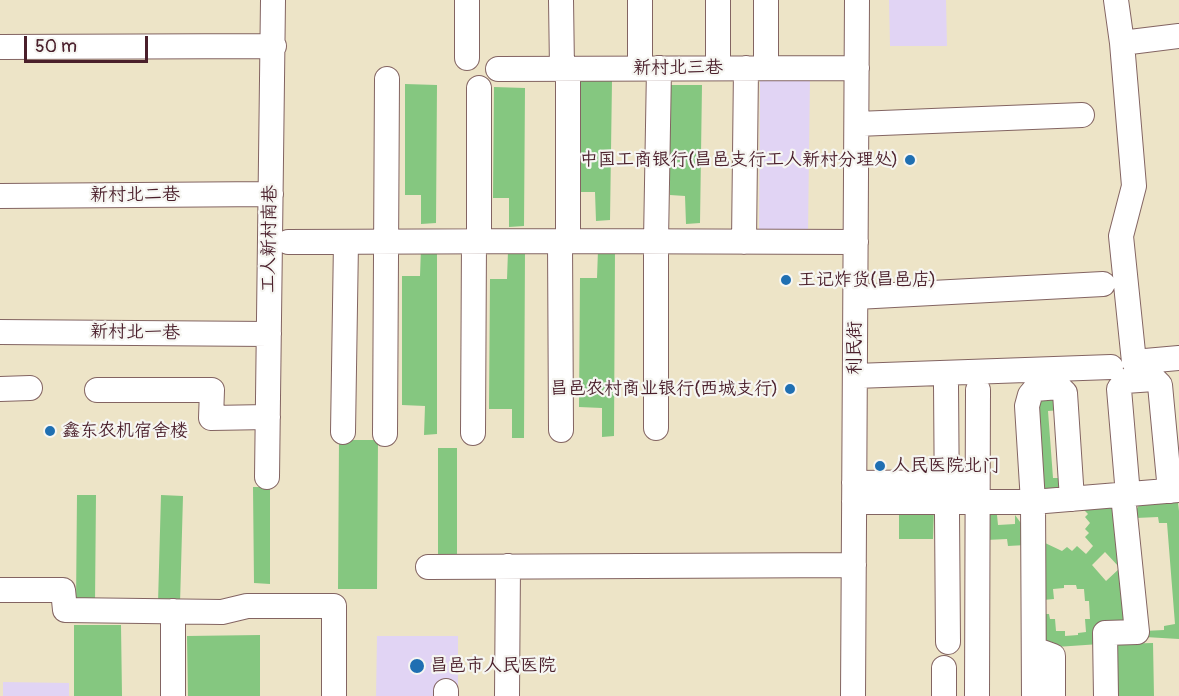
<!DOCTYPE html>
<meta charset="utf-8">
<style>
body{margin:0}
#map{position:relative;width:1179px;height:696px;overflow:hidden;background:#ede4c7;font-family:Pangolin,sans-serif}
canvas{display:block}
.scale{position:absolute;left:24px;top:36px;width:124px;height:27px;box-sizing:border-box;border:3px solid #4a1f2b;border-top:0;padding-left:8px;font-size:18px;line-height:21px;white-space:nowrap;color:#4a1f2b;-webkit-text-stroke:4px #f6f6f2;paint-order:stroke}
</style>
<div id="map">
<canvas width="1179" height="696"></canvas>
<div class="scale">50 m</div>
</div>
<script>
const g = document.querySelector('canvas').getContext('2d');
g.lineJoin = 'round';
function fill(path, color) {
  g.fillStyle = color;
  g.fill(path, 'evenodd');
}
function toPath(rows) {
  const path = new Path2D();
  for (const r of rows) {
    path.moveTo(r[0], r[1]);
    for (let i = 2; i < r.length; i += 2) path.lineTo(r[i], r[i + 1]);
  }
  return path;
}
function trace(path, color, width, dash) {
  g.strokeStyle = color;
  g.lineWidth = width;
  g.lineCap = dash ? 'butt' : 'round';
  g.setLineDash(dash || []);
  g.stroke(path);
}
function write(font, color, halo, rows, align = 'center') {
  g.font = font + ' Pangolin,"LXGW WenKai TC",sans-serif';
  g.lineWidth = 4.5;
  g.setLineDash([]);
  g.textBaseline = 'middle';
  g.strokeStyle = halo;
  g.fillStyle = color;
  for (const [text, x, y, turn = 0] of rows) {
    g.save();
    g.translate(x, y);
    g.rotate((+turn || 0) * Math.PI / 180);
    g.textAlign = isNaN(turn) ? turn : align;
    if (halo) g.strokeText(text, 0, 0);
    g.fillText(text, 0, 0);
    g.restore();
  }
}
const built = toPath([
 [889,0,946,0,947,46,890,46],
 [760,76,810,76,808,234,759,235],
 [377,636,458,636,458,696,376,696],
 [3,682,69,683,69,696,0,696,3,696]
]);
const green = toPath([
 [580,81,612,81,610,220,596,221,595,192,579,192],
 [405,84,437,85,436,223,421,224,421,195,405,195],
 [670,85,702,85,700,223,686,224,685,196,670,195],
 [494,87,525,88,524,226,509,227,509,198,493,198],
 [421,248,437,248,437,434,424,435,425,406,402,405,402,276,420,276],
 [598,250,615,250,614,436,602,437,602,408,579,407,580,278,597,278],
 [508,251,525,252,524,438,512,438,512,409,489,409,490,279,507,279],
 [1052,395,1060,410,1048,411,1053,478,1064,478,1061,488,1040,490,1038,396],
 [339,440,378,440,377,589,338,589],
 [438,448,457,448,457,554,438,554],
 [253,487,270,487,270,584,254,583],
 [77,495,96,495,95,603,76,603],
 [161,495,183,496,180,604,158,603],
 [1172,497,1178,503,1179,511,1179,639,1145,637,1144,631,1164,630,1164,626,1175,624,1167,523,1159,523,1158,517,1136,518,1136,510,1141,502],
 [1080,506,1116,506,1128,624,1100,644,1056,647,1043,642,1044,614,1049,614,1050,619,1055,619,1056,631,1065,631,1065,636,1078,635,1078,633,1086,632,1085,619,1090,619,1089,601,1085,601,1084,589,1077,589,1076,585,1064,585,1064,588,1053,589,1054,599,1043,600,1043,542,1062,551,1067,547,1072,551,1077,546,1086,554,1093,546,1085,537,1089,533,1085,529,1090,523,1085,517,1088,514],
 [1105,552,1120,568,1106,581,1092,565],
 [899,508,934,508,933,539,899,539],
 [987,515,997,515,998,525,1015,524,1015,515,1023,526,1026,545,1008,546,1007,539,986,540],
 [74,625,121,625,122,696,74,696],
 [260,635,260,696,188,696,187,636],
 [1153,643,1154,696,1115,696,1114,644]
]);
const minor = toPath([
 [467,0,467,58],
 [561,0,562,68],
 [718,0,718,56],
 [1116,0,1122,43,1134,186,1121,236,1134,362,1179,358],
 [1122,43,1179,36],
 [0,47,274,46],
 [766,57,766,0],
 [568,68,568,241],
 [640,68,640,0],
 [498,69,857,68],
 [479,88,479,241],
 [857,124,1082,115],
 [0,196,271,194],
 [560,241,561,430],
 [288,242,560,241,856,242],
 [744,242,746,68],
 [856,297,1103,284],
 [0,332,269,334],
 [855,376,1111,367],
 [946,385,948,642],
 [0,389,30,388],
 [97,390,212,390,211,418,268,417],
 [656,428,656,241,659,68],
 [343,432,346,242],
 [473,433,474,241],
 [385,434,387,79],
 [267,477,273,0],
 [854,483,963,482],
 [1128,495,1119,389,1125,381,1154,379,1160,385,1170,491],
 [854,502,1033,502,1179,490],
 [428,567,854,565],
 [0,590,63,590,65,610,222,612,247,606,334,606,334,696],
 [1034,649,1053,656,1053,696],
 [173,696,173,611],
 [446,696,446,691],
 [507,696,508,566],
 [853,696,857,0],
 [944,696,944,668],
 [977,696,978,390],
 [1034,696,1033,502,1027,406,1030,395,1035,389,1059,387,1065,393,1072,499],
 [1106,696,1105,633,1137,632,1123,495]
]);
const markers = [
 [910,160,6,"#1f6fb2"],
 [786,280,6,"#1f6fb2"],
 [790,389,6,"#1f6fb2"],
 [50,431,6,"#1f6fb2"],
 [880,466,6,"#1f6fb2"],
 [417,666,8,"#1f6fb2"]
];
const streetNames = [
 ["新村北三巷",678,68],
 ["新村北二巷",135,195],
 ["工人新村南巷",270,239,-89],
 ["新村北一巷",135,333,1],
 ["利民街",855,348,-90]
];
const poiNames = [
 ["中国工商银行(昌邑支行工人新村分理处)",898,160,"right"],
 ["王记炸货(昌邑店)",798,280],
 ["昌邑农村商业银行(西城支行)",778,389,"right"],
 ["鑫东农机宿舍楼",62,431],
 ["人民医院北门",892,466],
 ["昌邑市人民医院",430,666]
];
fill(built, '#e1d4f4');
fill(green, '#85c780');
trace(minor, '#836462', 26);
trace(minor, '#fff', 24);
for (const [x, y, r, color] of markers) {
  const dot = new Path2D();
  dot.arc(x, y, r, 0, 2 * Math.PI);
  g.fillStyle = color;
  g.fill(dot);
  trace(dot, '#f6f6f2', 2);
}
write('18px', '#4a1f2b', '#f6f6f2', streetNames);
write('18px', '#4a1f2b', '#f6f6f2', poiNames, 'left');
</script>
